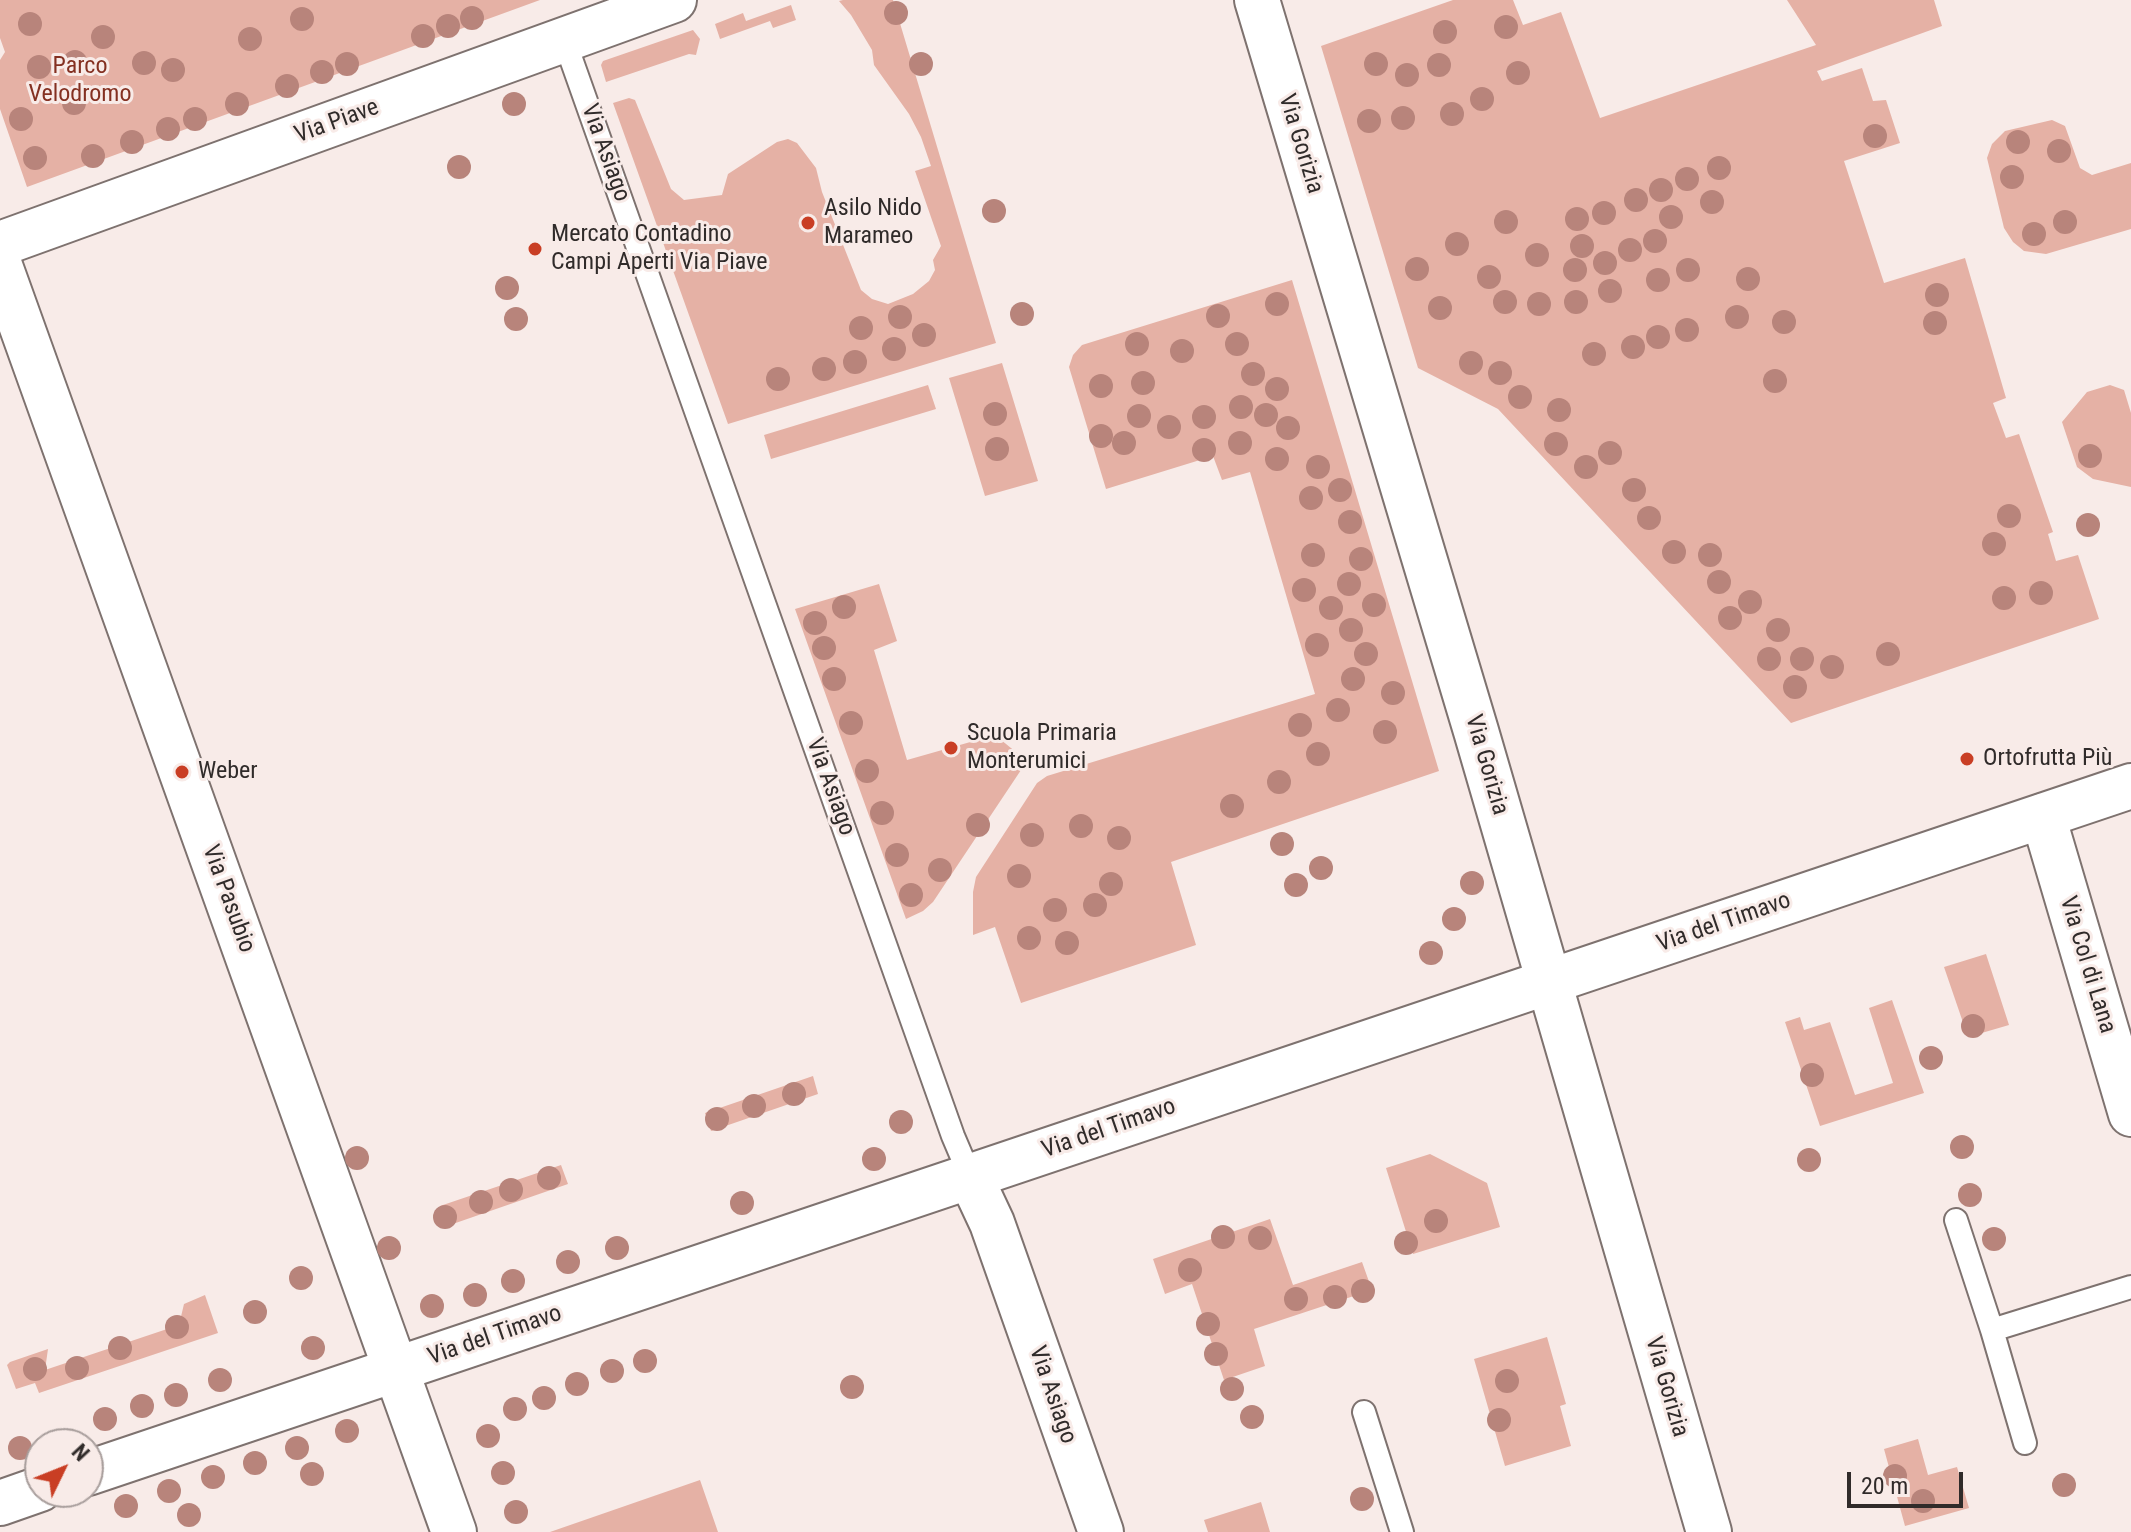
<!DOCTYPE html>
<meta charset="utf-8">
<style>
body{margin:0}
#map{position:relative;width:2131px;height:1532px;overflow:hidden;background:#f8ebe8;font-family:"Roboto Condensed",sans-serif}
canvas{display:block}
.north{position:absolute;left:24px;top:1428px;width:80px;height:80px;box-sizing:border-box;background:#f8ebe8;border:2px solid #a89e9c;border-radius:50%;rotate:47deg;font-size:22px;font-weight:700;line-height:32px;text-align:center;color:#302b2a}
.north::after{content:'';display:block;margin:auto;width:28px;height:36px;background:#c93e24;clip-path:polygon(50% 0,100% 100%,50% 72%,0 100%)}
.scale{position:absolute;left:1847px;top:1472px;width:116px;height:36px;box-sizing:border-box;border:4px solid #302b2a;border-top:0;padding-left:10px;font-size:24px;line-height:28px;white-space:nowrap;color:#302b2a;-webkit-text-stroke:6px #f8ebe8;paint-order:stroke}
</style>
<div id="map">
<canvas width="2131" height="1532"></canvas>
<div class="north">N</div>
<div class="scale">20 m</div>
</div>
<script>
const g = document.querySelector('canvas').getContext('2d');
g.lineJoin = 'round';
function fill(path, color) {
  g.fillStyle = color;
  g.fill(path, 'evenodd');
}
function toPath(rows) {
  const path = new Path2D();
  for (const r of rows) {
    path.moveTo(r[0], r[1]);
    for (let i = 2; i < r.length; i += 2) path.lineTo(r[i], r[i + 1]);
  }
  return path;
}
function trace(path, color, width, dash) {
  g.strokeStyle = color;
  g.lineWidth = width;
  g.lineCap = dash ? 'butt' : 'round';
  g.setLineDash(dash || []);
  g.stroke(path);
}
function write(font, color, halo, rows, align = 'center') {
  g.font = font + ' "Roboto Condensed",sans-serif';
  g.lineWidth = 6;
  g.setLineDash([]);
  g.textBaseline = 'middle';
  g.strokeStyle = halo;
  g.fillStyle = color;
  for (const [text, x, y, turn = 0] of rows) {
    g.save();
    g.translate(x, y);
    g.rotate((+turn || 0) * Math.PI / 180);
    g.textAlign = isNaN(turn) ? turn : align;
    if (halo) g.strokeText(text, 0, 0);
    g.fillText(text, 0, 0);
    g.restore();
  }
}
const green = toPath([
 [0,0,540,0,27,187,0,109,0,60,5,52,0,38],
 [843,0,893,0,996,343,728,424,613,103,629,98,635,100,671,189,684,200,722,195,728,174,777,142,788,139,797,143,816,168,822,192,861,290,872,299,888,304,913,294,929,281,935,270,933,260,941,246,915,171,931,166,921,137,909,114,874,65,872,50,851,15,839,1],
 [1453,0,1513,0,1523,25,1561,12,1600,118,1816,45,1787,0,1934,0,1942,26,1817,71,1822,81,1862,68,1873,101,1886,100,1900,143,1844,161,1884,283,1965,258,2006,398,1993,403,2006,438,2019,434,2053,532,2048,534,2056,561,2078,555,2099,619,1791,723,1498,409,1418,368,1321,46],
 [791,5,796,20,773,28,770,21,720,39,715,24,743,13,746,21],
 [693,30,700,39,696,55,689,54,606,82,601,65,603,61],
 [2052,120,2065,126,2080,168,2092,175,2131,163,2131,229,2046,254,2024,251,2013,242,2004,228,1987,158,1992,144,2005,131],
 [1292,280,1439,771,1171,862,1196,945,1021,1003,995,927,973,935,973,892,976,877,1037,783,1047,776,1315,694,1250,472,1222,480,1213,456,1106,489,1069,367,1073,355,1082,345],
 [1002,363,1038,481,985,496,949,378],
 [928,385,936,409,771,459,764,435],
 [2110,385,2124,390,2131,413,2131,487,2093,479,2077,467,2062,422,2087,392],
 [879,584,897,641,874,650,907,760,995,735,1022,757,1021,770,933,902,923,911,906,919,795,609],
 [1986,954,2009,1025,1968,1037,1944,967],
 [1892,1000,1924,1093,1820,1126,1785,1022,1800,1017,1804,1030,1830,1022,1855,1095,1893,1083,1869,1008],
 [813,1076,818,1094,711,1131,705,1113],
 [1430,1154,1487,1183,1500,1227,1413,1254,1386,1168],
 [561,1165,568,1184,447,1226,440,1206],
 [1270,1219,1293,1285,1362,1262,1372,1290,1254,1329,1265,1366,1224,1380,1192,1284,1165,1294,1153,1259],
 [205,1295,218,1333,39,1393,35,1383,16,1389,7,1365,10,1362,48,1349,45,1370,179,1325,184,1304],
 [1547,1337,1566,1404,1560,1406,1571,1446,1505,1466,1474,1359],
 [1918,1439,1928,1475,1957,1467,1969,1508,1905,1526,1884,1449],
 [700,1480,718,1532,550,1532],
 [1261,1502,1270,1532,1208,1532,1204,1520]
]);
const lane = toPath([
 [564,39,953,1136,970,1176],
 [1956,1220,1992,1330],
 [1364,1412,1402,1532],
 [2025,1443,1992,1330,2131,1287]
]);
const street = toPath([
 [1257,0,1476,731,1709,1532],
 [0,244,674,0],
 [2043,816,2131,1114],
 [970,1176,992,1223,1101,1532]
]);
const secondary = toPath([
 [0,266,454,1532],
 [88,1473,2131,786],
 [0,1503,40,1489]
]);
const trees = [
 [896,13],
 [472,18],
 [302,19],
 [30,24],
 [448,26],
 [1506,27],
 [1445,32],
 [423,36],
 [103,37],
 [250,39],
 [75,62],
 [144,63],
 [347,64],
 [921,64],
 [1376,64],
 [1439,65],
 [39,67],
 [173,70],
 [322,72],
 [1518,73],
 [1407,75],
 [287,86],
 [1482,99],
 [74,103],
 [237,104],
 [514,104],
 [1452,114],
 [1403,118],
 [21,119],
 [195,119],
 [1369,121],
 [168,129],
 [1875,136],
 [132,142],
 [2018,142],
 [2059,151],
 [93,156],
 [35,158],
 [459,167],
 [1719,168],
 [2012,177],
 [1687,179],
 [1661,190],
 [1636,200],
 [1712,202],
 [994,211],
 [1604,213],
 [1671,217],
 [1577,219],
 [1506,222],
 [2065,222],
 [2034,234],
 [1655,241],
 [1457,244],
 [1582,246],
 [1630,250],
 [1537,255],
 [1605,263],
 [1417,269],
 [1575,270],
 [1688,270],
 [1489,277],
 [1748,279],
 [1658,280],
 [507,288],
 [1610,291],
 [1937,295],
 [1505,302],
 [1576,302],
 [1277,304],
 [1539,304],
 [1440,308],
 [1022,314],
 [1218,316],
 [900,317],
 [1737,317],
 [516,319],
 [1784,322],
 [1935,323],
 [861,328],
 [1687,330],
 [924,335],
 [1658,337],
 [1137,344],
 [1237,344],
 [1633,347],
 [894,349],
 [1182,351],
 [1594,354],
 [855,362],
 [1471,363],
 [824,369],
 [1500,373],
 [1253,374],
 [778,379],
 [1775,381],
 [1143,383],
 [1101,386],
 [1277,389],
 [1520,397],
 [1241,407],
 [1559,410],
 [995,414],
 [1266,415],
 [1139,416],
 [1204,417],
 [1169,427],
 [1288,428],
 [1101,436],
 [1124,443],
 [1240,443],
 [1556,444],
 [997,449],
 [1204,450],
 [1610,453],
 [2090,456],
 [1277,459],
 [1318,467],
 [1586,467],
 [1340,490],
 [1634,490],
 [1311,498],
 [2009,516],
 [1649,518],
 [1350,522],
 [2088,525],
 [1994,544],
 [1674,552],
 [1313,555],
 [1710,555],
 [1361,559],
 [1719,582],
 [1349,584],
 [1304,590],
 [2041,593],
 [2004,598],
 [1750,602],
 [1374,605],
 [844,607],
 [1331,608],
 [1730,618],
 [815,623],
 [1351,630],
 [1778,630],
 [1317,645],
 [824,648],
 [1366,654],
 [1888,654],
 [1769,659],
 [1802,659],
 [1832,667],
 [834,679],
 [1353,679],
 [1795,687],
 [1393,693],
 [1338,710],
 [851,723],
 [1300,725],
 [1385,732],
 [1318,754],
 [867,771],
 [1279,782],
 [1232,806],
 [882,813],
 [978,825],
 [1081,826],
 [1032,835],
 [1119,838],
 [1282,844],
 [897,855],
 [1321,868],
 [940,870],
 [1019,876],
 [1472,883],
 [1111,884],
 [1296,885],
 [911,895],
 [1095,905],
 [1055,910],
 [1454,919],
 [1029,938],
 [1067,943],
 [1431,953],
 [1973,1026],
 [1931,1058],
 [1812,1075],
 [794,1094],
 [754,1106],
 [717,1119],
 [901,1122],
 [1962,1147],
 [357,1158],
 [874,1159],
 [1809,1160],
 [549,1178],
 [511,1190],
 [1970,1195],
 [481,1202],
 [742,1203],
 [445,1217],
 [1436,1221],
 [1223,1237],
 [1260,1238],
 [1994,1239],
 [1406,1243],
 [389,1248],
 [617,1248],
 [568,1262],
 [1190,1270],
 [301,1278],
 [513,1281],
 [1363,1291],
 [475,1295],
 [1335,1297],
 [1296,1299],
 [432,1306],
 [255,1312],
 [1208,1324],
 [177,1327],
 [120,1348],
 [313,1348],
 [1216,1354],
 [645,1361],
 [77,1368],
 [35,1369],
 [612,1371],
 [220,1380],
 [1507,1381],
 [577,1384],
 [852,1387],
 [1232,1389],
 [176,1395],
 [544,1398],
 [142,1406],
 [515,1409],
 [1252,1417],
 [105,1419],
 [1499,1420],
 [347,1431],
 [488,1436],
 [20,1448],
 [297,1448],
 [255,1463],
 [503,1473],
 [312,1474],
 [1895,1476],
 [213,1477],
 [2064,1485],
 [169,1491],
 [1362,1499],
 [1923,1501],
 [126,1506],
 [516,1512],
 [189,1515]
];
const markers = [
 [808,223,8,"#c93e24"],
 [535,249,8,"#c93e24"],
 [951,748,8,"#c93e24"],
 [1967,759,8,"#c93e24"],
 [182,772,8,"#c93e24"]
];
const parkNames = [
 ["Parco",80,67],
 ["Velodromo",80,95]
];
const streetNames = [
 ["Via Piave",337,122,-20],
 ["Via Gorizia",1300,144,73],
 ["Via Asiago",605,153,70],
 ["Via Gorizia",1486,765,74],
 ["Via Asiago",830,787,70],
 ["Via Pasubio",228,899,70],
 ["Via del Timavo",1724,923,-19],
 ["Via Col di Lana",2087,965,73],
 ["Via del Timavo",1109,1129,-19],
 ["Via del Timavo",495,1336,-19],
 ["Via Gorizia",1666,1387,74],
 ["Via Asiago",1052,1395,71]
];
const poiNames = [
 ["Asilo Nido",824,209],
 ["Marameo",824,237],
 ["Mercato Contadino",551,235],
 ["Campi Aperti Via Piave",551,263],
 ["Scuola Primaria",967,734],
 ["Monterumici",967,762],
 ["Ortofrutta Più",1983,759],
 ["Weber",198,772]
];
fill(green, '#e5b1a5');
trace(lane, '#7e726f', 26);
trace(street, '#7e726f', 48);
trace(secondary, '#7e726f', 48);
trace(lane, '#fff', 22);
trace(street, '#fff', 44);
trace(secondary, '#fff', 44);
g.fillStyle = '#b8847b';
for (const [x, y] of trees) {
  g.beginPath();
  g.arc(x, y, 12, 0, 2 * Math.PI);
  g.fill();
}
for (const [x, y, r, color] of markers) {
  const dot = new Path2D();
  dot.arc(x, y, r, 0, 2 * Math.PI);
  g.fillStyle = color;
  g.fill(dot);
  trace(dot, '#f8ebe8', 3);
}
write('24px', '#843021', '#f8ebe8', parkNames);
write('24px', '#302b2a', '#f8ebe8', streetNames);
write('24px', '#302b2a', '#f8ebe8', poiNames, 'left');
</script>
